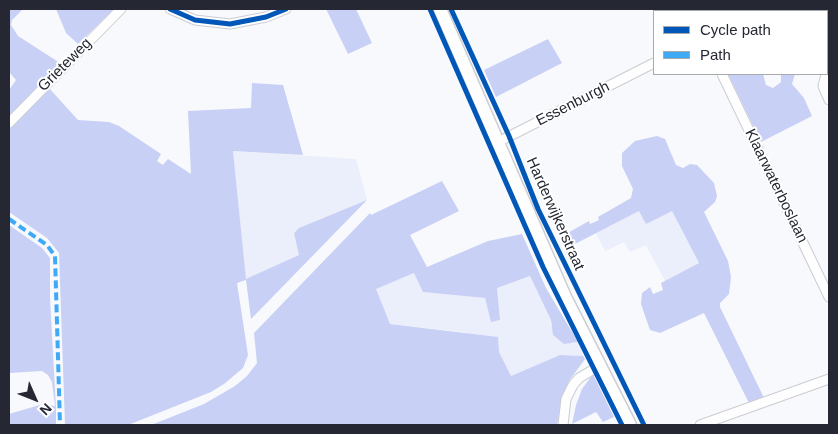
<!DOCTYPE html>
<style>
body{margin:0}
#map{position:relative;width:838px;height:434px;overflow:hidden;background:#f8f9fc;font-family:Arial,sans-serif}
canvas{display:block}
.frame{position:absolute;inset:0;border:10px solid #252732;pointer-events:none}
.legend{position:absolute;left:653px;top:10px;width:175px;height:65px;box-sizing:border-box;background:#fff;border:1px solid #a8a9ad;margin:0;padding:6px 9px;list-style:none;font-size:15px;color:#252732}
.legend li{display:flex;align-items:center;gap:10px;height:25px}
.legend b{width:25px;border:1px solid #a8a9ad}
.north{position:absolute;left:10px;top:374px;width:50px;height:50px;-webkit-text-stroke:4px #fff;paint-order:stroke;rotate:134deg;font-size:14px;font-weight:700;line-height:20px;text-align:center;color:#252732}
.north::after{content:'';display:block;margin:auto;width:18px;height:22px;background:#252732;clip-path:polygon(50% 0,100% 100%,50% 72%,0 100%)}
</style>
<div id="map">
<canvas width="838" height="434"></canvas>
<div class="frame"></div>
<ul class="legend">
<li><b style="height:6px;background:#0057b8"></b>Cycle path</li>
<li><b style="height:6px;background:#3fa9f5"></b>Path</li>
</ul>
<div class="north">N</div>
</div>
<script>
const g = document.querySelector('canvas').getContext('2d');
g.lineJoin = 'round';
function fill(path, color) {
  g.fillStyle = color;
  g.fill(path, 'evenodd');
}
function toPath(rows) {
  const path = new Path2D();
  for (const r of rows) {
    path.moveTo(r[0], r[1]);
    for (let i = 2; i < r.length; i += 2) path.lineTo(r[i], r[i + 1]);
  }
  return path;
}
function trace(path, color, width, dash) {
  g.strokeStyle = color;
  g.lineWidth = width;
  g.lineCap = dash ? 'butt' : 'round';
  g.setLineDash(dash || []);
  g.stroke(path);
}
function write(font, color, halo, rows, align = 'center') {
  g.font = font + ' Arial,sans-serif';
  g.lineWidth = 4;
  g.setLineDash([]);
  g.textBaseline = 'middle';
  g.strokeStyle = halo;
  g.fillStyle = color;
  for (const [text, x, y, turn = 0] of rows) {
    g.save();
    g.translate(x, y);
    g.rotate((+turn || 0) * Math.PI / 180);
    g.textAlign = isNaN(turn) ? turn : align;
    if (halo) g.strokeText(text, 0, 0);
    g.fillText(text, 0, 0);
    g.restore();
  }
}
const green = toPath([
 [233,151,356,159,367,200,299,228,294,233,300,255,246,280],
 [639,211,672,211,699,263,665,281,646,245,630,252,624,242,605,251,596,233],
 [415,273,423,292,485,298,491,321,500,320,497,288,530,276,551,320,550,324,573,344,578,342,583,356,560,355,511,376,499,352,464,332,390,324,375,289]
]);
const forest = toPath([
 [9,9,23,9,12,20,11,25,18,36,60,63,45,84,9,120,9,90,16,80,9,72],
 [56,9,112,9,112,11,78,44,66,33],
 [326,9,356,9,372,43,348,54],
 [548,39,562,63,496,97,484,70],
 [728,74,763,74,766,85,773,88,781,82,781,74,795,74,792,84,804,98,812,116,761,142],
 [252,83,283,85,303,155,233,151,246,279,299,255,294,233,299,228,367,200,251,319,246,280,237,283,248,355,243,368,224,384,211,392,128,425,65,425,59,253,47,238,9,212,9,127,49,88,78,120,109,122,119,126,161,154,157,161,163,165,168,159,191,174,188,111,251,108],
 [657,136,665,139,676,165,683,168,690,164,697,165,714,183,717,196,715,202,704,212,728,261,731,277,729,294,720,303,720,307,764,398,749,403,704,313,660,333,650,330,641,304,642,293,650,287,653,294,663,290,661,283,699,263,672,211,646,224,639,211,571,246,564,235,589,221,590,224,599,220,598,217,631,198,633,189,622,166,622,153,635,141],
 [442,181,459,211,410,235,427,267,488,241,522,234,546,288,578,342,564,344,553,335,551,320,530,276,497,288,500,320,491,322,485,298,423,292,414,273,376,289,390,324,498,337,499,352,511,376,560,355,583,356,585,359,569,381,563,394,557,425,151,425,204,404,235,386,247,376,257,363,254,333,370,213,371,215],
 [9,225,42,248,50,258,50,297,56,409,56,425,9,425,9,414,43,404,55,406,52,382,48,375,42,371,9,373],
 [593,374,614,417,603,422,596,412,572,424,576,405,582,389]
]);
const minor = toPath([
 [170,9,195,20,230,24,266,17,286,9],
 [681,9,682,11],
 [809,9,809,11],
 [755,11,760,9],
 [827,71,823,86,829,100],
 [722,74,829,297],
 [9,123,121,9],
 [498,142,654,63],
 [563,425,566,399,573,385,579,378,601,365],
 [700,425,829,379]
]);
const secondary = toPath([
 [440,9,565,297,630,425]
]);
const quiet = toPath([
 [9,219,47,245,55,256,60,425]
]);
const cycleway = toPath([
 [170,9,195,20,230,24,266,17,286,9],
 [430,9,543,267,622,425],
 [451,9,509,136,538,209,644,425]
]);
const streetNames = [
 ["Grieteweg",65,65,-45],
 ["Essenburgh",573,104,-27],
 ["Klaarwaterboslaan",776,186,64],
 ["Harderwijkerstraat",555,214,66]
];
fill(green, '#ebeefb');
fill(forest, '#c9d0f6');
trace(minor, '#cbcdd3', 11);
trace(secondary, '#cbcdd3', 15);
trace(minor, '#fefeff', 9);
trace(secondary, '#fefeff', 12);
trace(quiet, '#3fa9f5', 4, [8, 4]);
trace(cycleway, '#0057b8', 5);
write('15px', '#252732', '#fff', streetNames);
</script>
